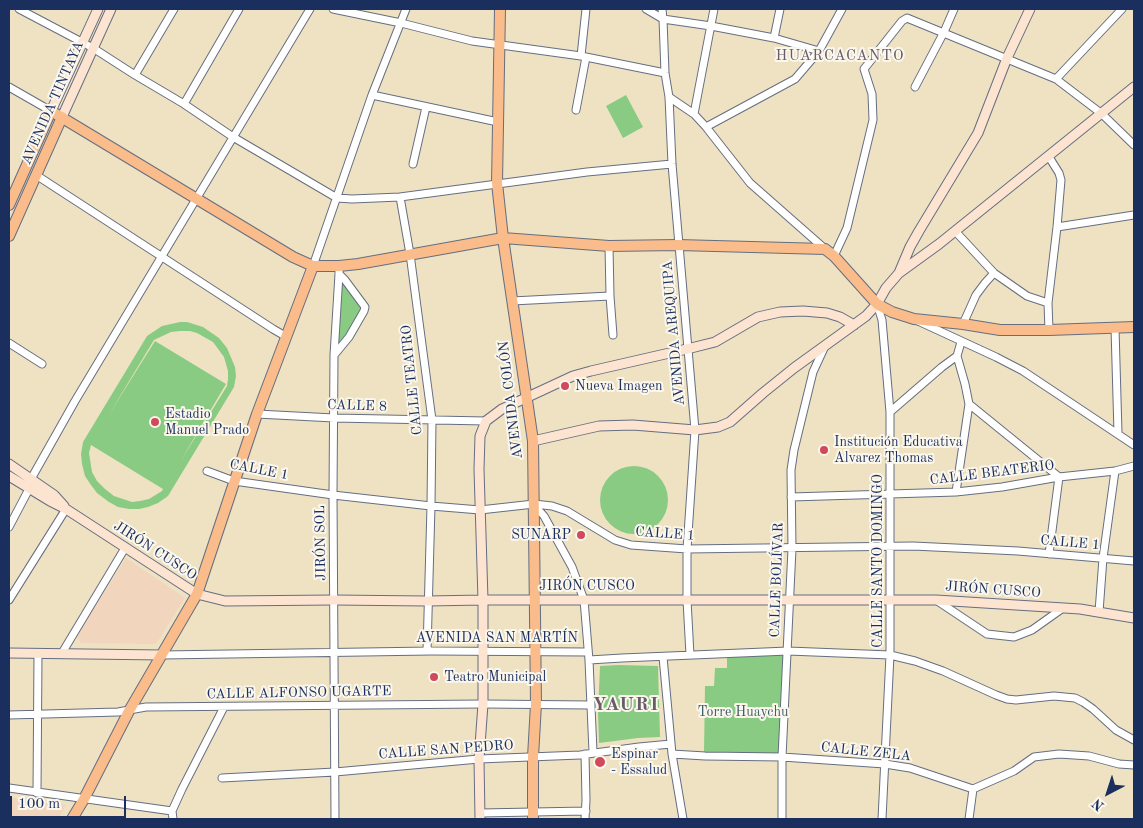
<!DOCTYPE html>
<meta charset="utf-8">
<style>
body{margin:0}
#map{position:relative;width:1143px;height:828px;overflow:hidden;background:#eee2c2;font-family:"Old Standard TT",serif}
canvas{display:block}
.frame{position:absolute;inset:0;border:10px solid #1b2f5e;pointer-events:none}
.north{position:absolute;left:1083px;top:768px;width:50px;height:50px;-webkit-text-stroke:4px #fbf7ec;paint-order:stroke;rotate:220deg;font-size:14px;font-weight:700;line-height:20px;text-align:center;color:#1b2f5e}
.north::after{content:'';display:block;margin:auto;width:18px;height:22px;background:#1b2f5e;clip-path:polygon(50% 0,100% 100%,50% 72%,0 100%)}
.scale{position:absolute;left:10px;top:796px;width:116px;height:22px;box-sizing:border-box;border:2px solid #1b2f5e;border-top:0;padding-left:6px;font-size:15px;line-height:18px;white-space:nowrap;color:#1b2f5e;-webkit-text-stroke:4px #fbf7ec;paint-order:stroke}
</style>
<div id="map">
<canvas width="1143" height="828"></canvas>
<div class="frame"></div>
<div class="north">N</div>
<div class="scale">100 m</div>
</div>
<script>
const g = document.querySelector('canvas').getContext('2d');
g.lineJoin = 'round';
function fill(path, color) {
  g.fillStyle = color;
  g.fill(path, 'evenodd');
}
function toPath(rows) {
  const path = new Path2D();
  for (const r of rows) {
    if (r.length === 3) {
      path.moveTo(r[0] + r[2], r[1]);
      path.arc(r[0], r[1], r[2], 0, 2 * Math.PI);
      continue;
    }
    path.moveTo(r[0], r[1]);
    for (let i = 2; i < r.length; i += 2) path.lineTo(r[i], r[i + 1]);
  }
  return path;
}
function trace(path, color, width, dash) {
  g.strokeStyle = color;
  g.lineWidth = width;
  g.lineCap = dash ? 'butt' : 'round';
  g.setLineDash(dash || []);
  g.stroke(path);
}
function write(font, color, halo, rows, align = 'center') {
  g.font = font + ' "Old Standard TT",serif';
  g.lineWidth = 4;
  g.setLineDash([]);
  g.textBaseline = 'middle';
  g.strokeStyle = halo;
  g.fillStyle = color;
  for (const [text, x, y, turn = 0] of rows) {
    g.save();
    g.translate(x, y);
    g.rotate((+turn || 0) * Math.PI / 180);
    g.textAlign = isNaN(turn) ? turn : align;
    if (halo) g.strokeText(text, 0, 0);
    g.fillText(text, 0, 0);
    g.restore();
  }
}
const built = toPath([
 [126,558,185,598,156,644,81,643,76,637],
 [9,797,66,805,58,819,9,819]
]);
const green = toPath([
 [626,95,643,127,623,138,606,106],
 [343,283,345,283,364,307,355,325,338,347,341,285],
 [180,322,187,322,203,327,219,338,227,348,235,367,236,376,234,387,168,496,158,503,148,507,139,509,129,509,118,507,109,502,97,493,91,485,85,476,82,464,81,454,83,442,147,336,162,326],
 [180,331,190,331,197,333,213,342,224,357,228,371,228,379,227,386,180,462,226,384,155,341,108,416,154,340,171,332],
 [91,445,163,489,162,491,149,499,140,501,132,502,114,496,105,489,97,481,92,472,89,453],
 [634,500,34],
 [784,653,780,754,704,753,705,686,714,686,715,668,727,668,727,656],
 [619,665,658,666,660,737,638,738,599,743,598,713,600,666]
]);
const street = toPath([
 [19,9,93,48,135,75,184,104,233,137,337,198,352,199,400,197,587,172,672,164],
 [333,9,401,23,472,41,581,56,665,73],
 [646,9,663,19,711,26,774,38,819,51],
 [662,9,663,19,665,73,669,97,672,164,695,430,687,549,687,600,690,655],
 [774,38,780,9],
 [581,56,586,9],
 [135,75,174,9],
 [1056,79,1122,9],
 [9,87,51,111],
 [915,87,944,32,954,9],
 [372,95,498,122],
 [669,97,694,114,706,127,750,183,825,249],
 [184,104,239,9],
 [576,110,586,57],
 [694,114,714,9],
 [706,127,795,79,819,51,842,9],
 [1049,157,1059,173,1061,180,1057,227,1048,303,1049,330],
 [413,164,426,107],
 [36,175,273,329,285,336],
 [400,197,410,254,432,420,431,506,427,651],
 [1057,227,1134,215],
 [955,231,994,273,1027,296,1048,303],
 [609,246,610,296,613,335],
 [834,256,847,228,873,120,872,94,864,69,902,21,907,18,1056,79,1102,114,1134,145],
 [313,266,372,95,406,9],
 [512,301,610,296],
 [877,304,882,320,890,412,890,655,882,819],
 [918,321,996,357,1023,371,1134,445],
 [963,324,976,295,985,283,994,273],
 [1115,328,1118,433],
 [9,343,42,364],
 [335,354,349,337,364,311,365,307,345,280,339,274],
 [969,404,1059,477,1049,554],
 [890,412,942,367,957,356,961,342],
 [257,414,334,418,486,421],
 [207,471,234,481,333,495,431,506,480,510,534,504,552,506,567,511,615,540,631,545,687,549,913,546,1018,551,1134,561],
 [31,479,75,401,310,9],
 [956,492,969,404,965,384,957,356],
 [791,497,956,492,1002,487,1059,477,1115,471,1134,466],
 [534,505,544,516,572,567,584,600,589,660,593,752],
 [9,527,29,489],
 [9,600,66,509],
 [936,600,987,634,1014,637,1032,630,1063,608],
 [1099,612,1103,558,1115,471],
 [62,653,125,548],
 [162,655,431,651,587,652],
 [663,657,672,754,683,819],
 [589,660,622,658,788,651,890,655,915,661,943,671,996,695,1007,699,1016,700,1054,696,1075,698,1083,702,1093,709,1116,730,1134,740],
 [9,715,118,712,146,707,483,704,591,705],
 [585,754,586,800,585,819],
 [672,754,705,756,782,757,885,764,910,768,973,789,1014,771,1034,757,1059,754,1089,756,1119,764,1134,765],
 [222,778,335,772,479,759,580,755,639,747,671,744],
 [9,788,172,811],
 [37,793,38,654],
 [481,813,586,811],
 [173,819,172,811,182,789,224,707],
 [335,819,333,495,334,355,339,274,339,266],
 [782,819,782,757,792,549,791,470,794,450,813,372,825,346],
 [969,819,973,789]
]);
const secondary = toPath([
 [51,111,98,9],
 [62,117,111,9],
 [899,273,939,244,1134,87],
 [533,441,599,426,633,425,695,430,718,427,730,422,763,393,794,368,866,316,877,304,886,288,899,273,910,247,919,231,978,133,1007,58,1030,9],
 [9,464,54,495,64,506],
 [9,476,50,501,66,509,197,594,225,601,334,600,427,601,483,600,936,600,1080,609,1134,618],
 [9,653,162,655],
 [480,819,479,759,483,704,483,600,479,469,480,436,486,421,502,409,573,376,591,371,687,349,715,342,758,317,780,312,803,311,827,313,840,317,854,325]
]);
const primary = toPath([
 [500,9,497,183,503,238,533,441,536,704,533,757,533,819],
 [9,205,51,111,293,257,313,266,339,266,358,264,503,238,609,246,678,245,825,249,834,256,877,304,892,312,914,319,963,324,1000,330,1049,330,1134,327],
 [9,236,62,117],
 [72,819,84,799,129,711,197,594,257,414,313,266]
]);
const markers = [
 [565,386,5,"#d1495b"],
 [155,422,5,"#d1495b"],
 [824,450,5,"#d1495b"],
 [581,535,5,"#d1495b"],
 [434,677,5,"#d1495b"],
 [600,762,6,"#d1495b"]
];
const streetNames = [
 ["AVENIDA TINTAYA",53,103,-66],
 ["AVENIDA AREQUIPA",674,333,-95],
 ["CALLE TEATRO",412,380,-96],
 ["AVENIDA COLÓN",511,400,-97],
 ["CALLE 8",357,406,2],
 ["CALLE 1",259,470,11],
 ["CALLE BEATERIO",992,473,-7],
 ["CALLE 1",665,534,4],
 ["JIRÓN SOL",321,543,-91],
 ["CALLE 1",1070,543,5],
 ["JIRÓN CUSCO",155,551,33],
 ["CALLE SANTO DOMINGO",878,561,-90],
 ["CALLE BOLÍVAR",777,580,-88],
 ["JIRÓN CUSCO",587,586],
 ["JIRÓN CUSCO",993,590,4],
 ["AVENIDA SAN MARTÍN",497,638],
 ["CALLE ALFONSO UGARTE",299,693,-1],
 ["CALLE SAN PEDRO",446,750,-4],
 ["CALLE ZELA",866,752,6]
];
const poiNames = [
 ["Nueva Imagen",575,386],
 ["Estadio",165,414],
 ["Manuel Prado",165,430],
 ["Institución Educativa",834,442],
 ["Alvarez Thomas",834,458],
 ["SUNARP",571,535,"right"],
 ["Teatro Municipal",444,677],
 ["Espinar",611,754],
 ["- Essalud",611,770]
];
const parkNames = [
 ["Torre Huaychu",743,712]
];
const neighbourhoodNames = [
 ["HUARCACANTO",840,56]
];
const districtNames = [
 ["YAURI",626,705]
];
fill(built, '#f1d5bd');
fill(green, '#8acb83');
trace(street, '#656e81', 9);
trace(secondary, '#656e81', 11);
trace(primary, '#656e81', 12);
trace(street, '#fff', 7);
trace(secondary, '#fde4d0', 9);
trace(primary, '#f9bc8a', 10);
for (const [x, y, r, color] of markers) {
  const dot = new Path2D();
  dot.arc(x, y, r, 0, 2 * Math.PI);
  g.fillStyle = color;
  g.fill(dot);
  trace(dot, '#fbf7ec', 2);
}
write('14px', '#1b2f5e', '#fbf7ec', streetNames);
write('14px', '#1b2f5e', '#fbf7ec', poiNames, 'left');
write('14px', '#3c5e69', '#fbf7ec', parkNames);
g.letterSpacing = '1px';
write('15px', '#685c6b', '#fbf7ec', neighbourhoodNames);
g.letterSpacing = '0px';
g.letterSpacing = '1px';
write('bold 19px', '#685c6b', '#fbf7ec', districtNames);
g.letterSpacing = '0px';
</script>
